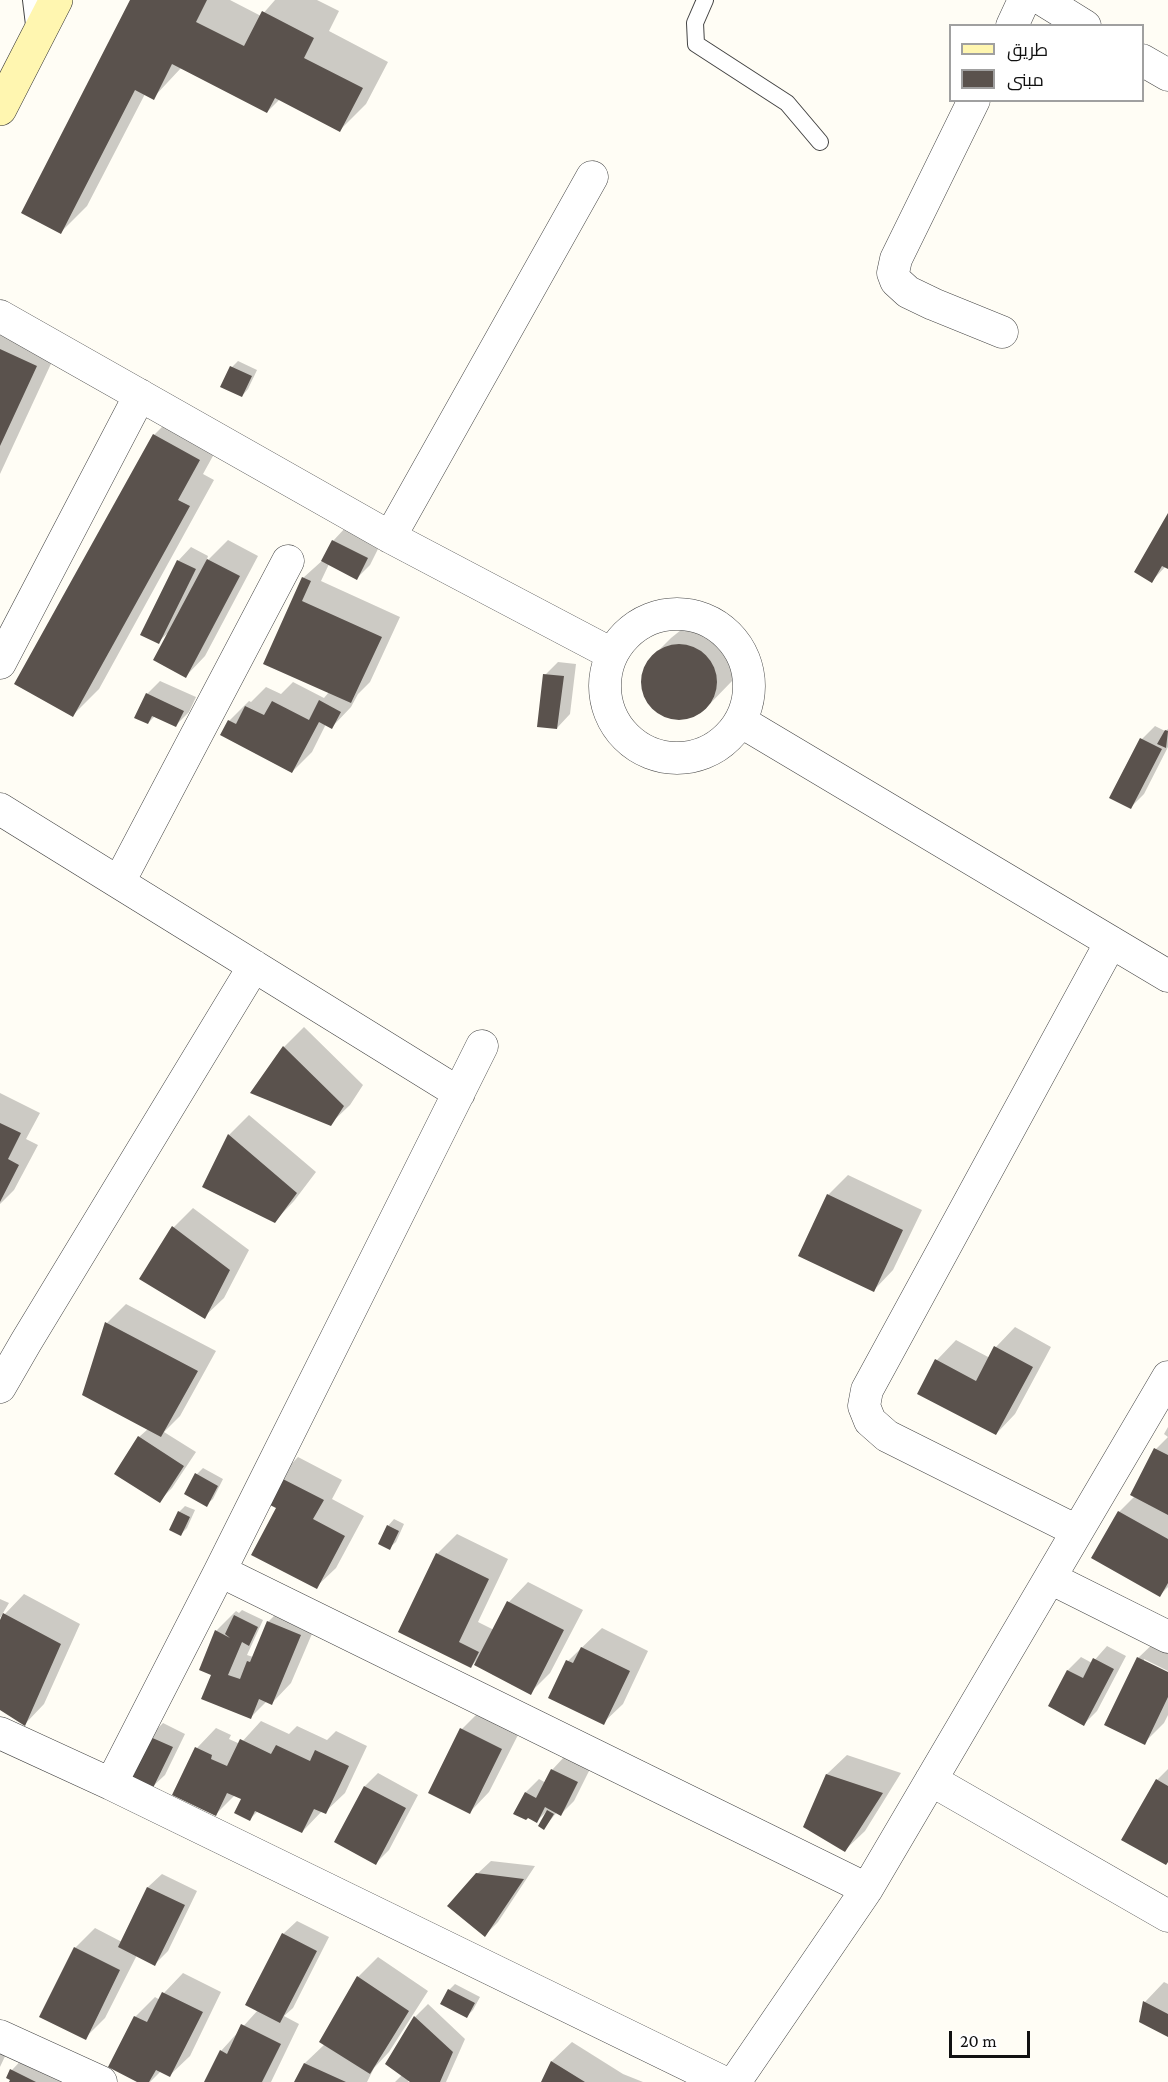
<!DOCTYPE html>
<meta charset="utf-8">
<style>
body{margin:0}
#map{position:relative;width:1168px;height:2082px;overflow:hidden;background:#fffdf5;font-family:"Crimson Pro",Cairo,serif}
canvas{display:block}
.legend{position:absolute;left:949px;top:24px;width:195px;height:78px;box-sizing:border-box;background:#fff;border:2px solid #a0a0a0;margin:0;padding:8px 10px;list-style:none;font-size:18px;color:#111}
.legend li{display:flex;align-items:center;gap:12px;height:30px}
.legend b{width:30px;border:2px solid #a0a0a0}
.scale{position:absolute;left:949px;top:2031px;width:81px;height:27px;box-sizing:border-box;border:3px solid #111;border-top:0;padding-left:8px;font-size:18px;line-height:21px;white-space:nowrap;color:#111;-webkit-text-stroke:4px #fff;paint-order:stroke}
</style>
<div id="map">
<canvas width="1168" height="2082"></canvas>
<ul class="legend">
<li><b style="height:8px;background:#fff6b0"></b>طريق</li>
<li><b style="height:16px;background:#5a524d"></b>مبنى</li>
</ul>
<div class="scale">20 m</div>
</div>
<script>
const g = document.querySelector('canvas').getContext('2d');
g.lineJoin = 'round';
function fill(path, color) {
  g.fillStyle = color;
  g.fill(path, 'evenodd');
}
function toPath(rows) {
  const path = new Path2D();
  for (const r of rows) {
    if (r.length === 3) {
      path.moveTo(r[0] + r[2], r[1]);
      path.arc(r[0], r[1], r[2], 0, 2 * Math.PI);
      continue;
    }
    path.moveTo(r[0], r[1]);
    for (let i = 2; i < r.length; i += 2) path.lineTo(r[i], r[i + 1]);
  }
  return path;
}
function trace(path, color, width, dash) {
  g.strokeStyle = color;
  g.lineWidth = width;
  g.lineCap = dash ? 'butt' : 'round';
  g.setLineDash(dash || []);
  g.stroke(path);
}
const shadow = toPath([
 [132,0,230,0,261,16,275,0,317,0,339,11,329,31,388,62,366,104,340,130,280,99,267,112,181,68,153,98,145,94,87,206,61,232],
 [0,311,62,340,0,474],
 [238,361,257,370,248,389,242,396,232,367],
 [180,409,225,434,203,474,214,480,99,689,73,715,154,435],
 [1168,516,1168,567,1166,566,1152,581],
 [346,527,380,545,370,565,357,578,329,564,321,581,400,617,370,682,358,694,351,707,332,727,326,724,312,752,292,772,229,721,249,701,251,702,266,687,281,694,293,682,324,698,329,692,265,664,303,578,324,559,333,541],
 [228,540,258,556,205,656,186,676,169,632,158,642,178,561,191,547,208,556,206,562],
 [692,625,705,625,716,629,726,636,734,646,737,658,736,670,732,681,703,711,693,717,681,719,669,718,658,712,649,704,644,693,642,681,645,669,650,659,671,638,681,630],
 [558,662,576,664,570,714,557,728,545,675],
 [160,681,196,697,189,712,176,725,155,716,148,723,147,694],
 [1155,726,1165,731,1168,729,1168,747,1144,794,1131,807,1111,797,1142,739],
 [304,1027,363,1085,350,1105,330,1124,252,1092,284,1047],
 [0,1093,40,1113,26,1139,38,1145,14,1190,0,1204],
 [249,1115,316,1172,294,1201,275,1221,229,1135],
 [848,1175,922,1210,893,1270,874,1290,800,1255,828,1195],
 [193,1208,249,1250,224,1298,204,1317,142,1279,174,1227],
 [126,1304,216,1351,180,1416,164,1432,196,1452,172,1488,159,1501,139,1437,148,1429,107,1323],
 [1015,1327,1051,1347,1015,1414,996,1434,919,1393,937,1360,956,1340,990,1358,996,1347],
 [1168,1427,1168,1587,1160,1595,1119,1512,1135,1496,1156,1449,1168,1437,1164,1434],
 [298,1457,342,1480,332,1499,364,1516,336,1568,316,1587,278,1507,279,1477],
 [203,1468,223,1479,213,1499,206,1505,197,1474],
 [185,1506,195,1510,187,1528,181,1534,179,1512],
 [394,1519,404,1524,396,1542,389,1548,388,1526],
 [457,1534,508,1559,478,1622,494,1630,509,1602,528,1582,583,1610,550,1673,530,1693,479,1658,471,1666,400,1631,437,1554],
 [24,1594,80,1624,44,1704,25,1724,0,1709,0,1624,4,1615],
 [0,1599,9,1603,0,1618],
 [288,1602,320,1615,291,1683,272,1703,267,1701,251,1717,213,1674,216,1631,236,1611,239,1613,242,1610,263,1620,247,1655,253,1657,268,1622],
 [602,1628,648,1651,623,1704,603,1723,568,1661],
 [1158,1639,1168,1643,1168,1671,1144,1659,1144,1663,1168,1674,1168,1715,1164,1723,1144,1743,1138,1658],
 [1107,1646,1126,1656,1097,1711,1084,1724,1050,1706,1068,1670,1081,1657,1092,1663],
 [481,1710,521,1729,489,1792,470,1812,462,1729],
 [261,1721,289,1734,297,1726,327,1740,336,1731,367,1746,345,1793,325,1812,322,1811,302,1832,258,1811,250,1819,243,1798,235,1795,215,1815,174,1794,197,1748,216,1728,231,1735,229,1739,240,1744],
 [163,1723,185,1734,165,1775,151,1788,150,1736],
 [847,1755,901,1773,865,1831,845,1850,805,1826,827,1774],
 [565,1756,590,1769,574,1801,561,1814,557,1812,544,1828,547,1811,537,1821,515,1813,526,1792,539,1779,546,1783,552,1770],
 [1168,1769,1168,1861,1157,1780],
 [378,1773,418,1795,389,1850,376,1863,365,1786],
 [491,1861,535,1866,498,1922,485,1935,477,1874],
 [162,1874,197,1891,168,1951,155,1964,137,1955,105,2018,85,2038,75,1948,95,1928,122,1942,148,1887],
 [297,1921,329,1937,293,2008,284,2016,299,2024,271,2082,206,2082,221,2051,258,2010,283,1934],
 [378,1957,428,1991,389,2052,374,2068,367,2082,296,2082,305,2063,325,2044,358,1977],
 [183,1973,221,1992,190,2056,170,2075,161,2071,150,2082,140,2082,135,2017,155,1997,160,2000,164,1993],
 [1164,1982,1168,1984,1168,2035,1141,2021,1145,2002],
 [455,1984,480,1997,473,2010,467,2016,449,1990],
 [428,2004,465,2039,446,2082,412,2082,409,2080,408,2082,395,2082,402,2075,415,2017],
 [572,2042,623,2074,643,2082,543,2082,552,2061],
 [0,2049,7,2052,0,2067],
 [31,2050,66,2082,11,2082,12,2070]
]);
const building = toPath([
 [130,0,207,0,196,22,244,46,262,11,314,38,304,58,363,88,340,132,275,98,267,113,172,64,154,100,135,90,61,234,21,213],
 [0,349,37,366,0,446],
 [230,366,252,376,242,397,220,387],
 [153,434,200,460,178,500,190,506,73,717,14,684],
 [1168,513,1168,569,1162,566,1152,583,1134,572],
 [332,540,368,558,357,580,321,561],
 [207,559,240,576,186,678,153,660],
 [177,560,196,569,159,644,140,635],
 [302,577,311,581,302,601,382,637,351,703,263,664],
 [679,682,38],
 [543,674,564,676,557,729,537,727],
 [146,693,184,711,176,727,152,716,148,724,134,718],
 [319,700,341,712,332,729,319,722,292,773,220,735,228,720,236,724,245,706,264,715,272,701,309,720],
 [1165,730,1168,731,1166,748,1157,744],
 [1140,738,1162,749,1131,809,1109,798],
 [283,1046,344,1106,331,1126,250,1093],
 [0,1123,21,1133,8,1159,19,1165,0,1202],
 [228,1134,297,1193,275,1223,202,1187],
 [827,1194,903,1230,874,1292,798,1256],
 [172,1226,230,1270,205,1319,139,1279],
 [105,1322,198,1371,161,1437,82,1395],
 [994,1346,1033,1367,996,1435,917,1394,935,1359,976,1381],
 [138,1436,184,1466,160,1503,114,1474],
 [1154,1448,1168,1455,1168,1515,1130,1495],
 [195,1473,218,1486,207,1507,184,1494],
 [277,1476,324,1500,313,1519,345,1536,317,1589,251,1555,276,1508,264,1502],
 [178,1511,190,1517,181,1536,169,1530],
 [1118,1511,1168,1539,1168,1583,1160,1597,1091,1558],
 [387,1525,399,1531,390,1550,378,1544],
 [436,1553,489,1579,459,1642,479,1652,471,1668,398,1632],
 [507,1601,564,1630,531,1695,474,1665],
 [3,1613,61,1644,25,1726,0,1710,0,1620],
 [234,1615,258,1627,249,1646,242,1642,228,1675,240,1679,247,1661,250,1662,267,1621,301,1635,272,1705,259,1699,251,1719,201,1699,211,1675,199,1670,215,1630,230,1638,225,1634],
 [581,1647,630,1671,604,1725,548,1698,566,1660,573,1663],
 [1137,1657,1168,1672,1168,1697,1145,1745,1104,1725],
 [1093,1658,1114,1669,1084,1726,1048,1706,1067,1670,1083,1678],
 [460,1728,502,1749,470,1814,428,1793],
 [148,1736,173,1747,152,1790,127,1778],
 [240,1739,271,1754,276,1745,310,1761,315,1750,349,1766,326,1814,314,1809,302,1833,255,1811,250,1821,234,1813,241,1799,227,1793,216,1816,172,1795,195,1747,212,1755,211,1759,227,1766],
 [551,1769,578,1782,561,1816,545,1807,537,1823,528,1818,526,1820,513,1814,525,1792,536,1798],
 [826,1774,883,1793,845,1852,803,1827],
 [1156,1779,1168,1786,1168,1862,1166,1865,1121,1840],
 [364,1786,406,1808,376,1865,334,1842],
 [547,1810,554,1814,544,1830,538,1826],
 [476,1873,524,1879,485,1937,447,1906],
 [147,1887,185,1905,155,1966,118,1947],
 [282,1933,317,1951,280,2023,245,2005],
 [74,1947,120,1970,86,2040,39,2017],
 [357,1976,409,2011,370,2074,319,2042],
 [448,1989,475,2003,467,2018,440,2004],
 [162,1992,203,2012,170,2077,156,2070,149,2082,137,2082,108,2067,134,2016,147,2022],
 [1143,2001,1168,2014,1168,2037,1139,2022],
 [414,2016,453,2052,440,2082,410,2082,385,2064],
 [241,2024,281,2044,262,2082,204,2082,220,2050,227,2054],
 [551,2061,585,2082,541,2082],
 [304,2063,346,2082,294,2082],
 [10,2069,36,2082,9,2082,10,2080,6,2078]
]);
const lane = toPath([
 [31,0,35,33],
 [705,0,695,23,696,44,787,103,820,142]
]);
const street = toPath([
 [1043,0,1085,26],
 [1012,26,1024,0],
 [1142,60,1168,75],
 [974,100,896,259,893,273,896,281,908,292,933,304,1002,332],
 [0,316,390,537,612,654],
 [390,537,592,177],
 [677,686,72],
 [0,663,140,395],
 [740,721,1168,976],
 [0,809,459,1093],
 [119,882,288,561],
 [0,1387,26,1342,254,966],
 [1077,1531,887,1436,870,1421,864,1406,867,1390,1111,942],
 [220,1571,867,1889],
 [1050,1578,1168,1637],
 [0,1733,111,1784,723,2082],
 [931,1780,1168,1916],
 [111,1784,220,1571,482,1046],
 [0,2036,101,2082],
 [735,2082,867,1889,1168,1377]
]);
const secondary = toPath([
 [0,109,56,0]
]);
fill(shadow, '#0003');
fill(building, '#5a524d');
trace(lane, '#444', 18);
trace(street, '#444', 33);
trace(secondary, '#333', 34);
trace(lane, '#fff', 16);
trace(street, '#fff', 32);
trace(secondary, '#fff6b0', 33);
</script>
